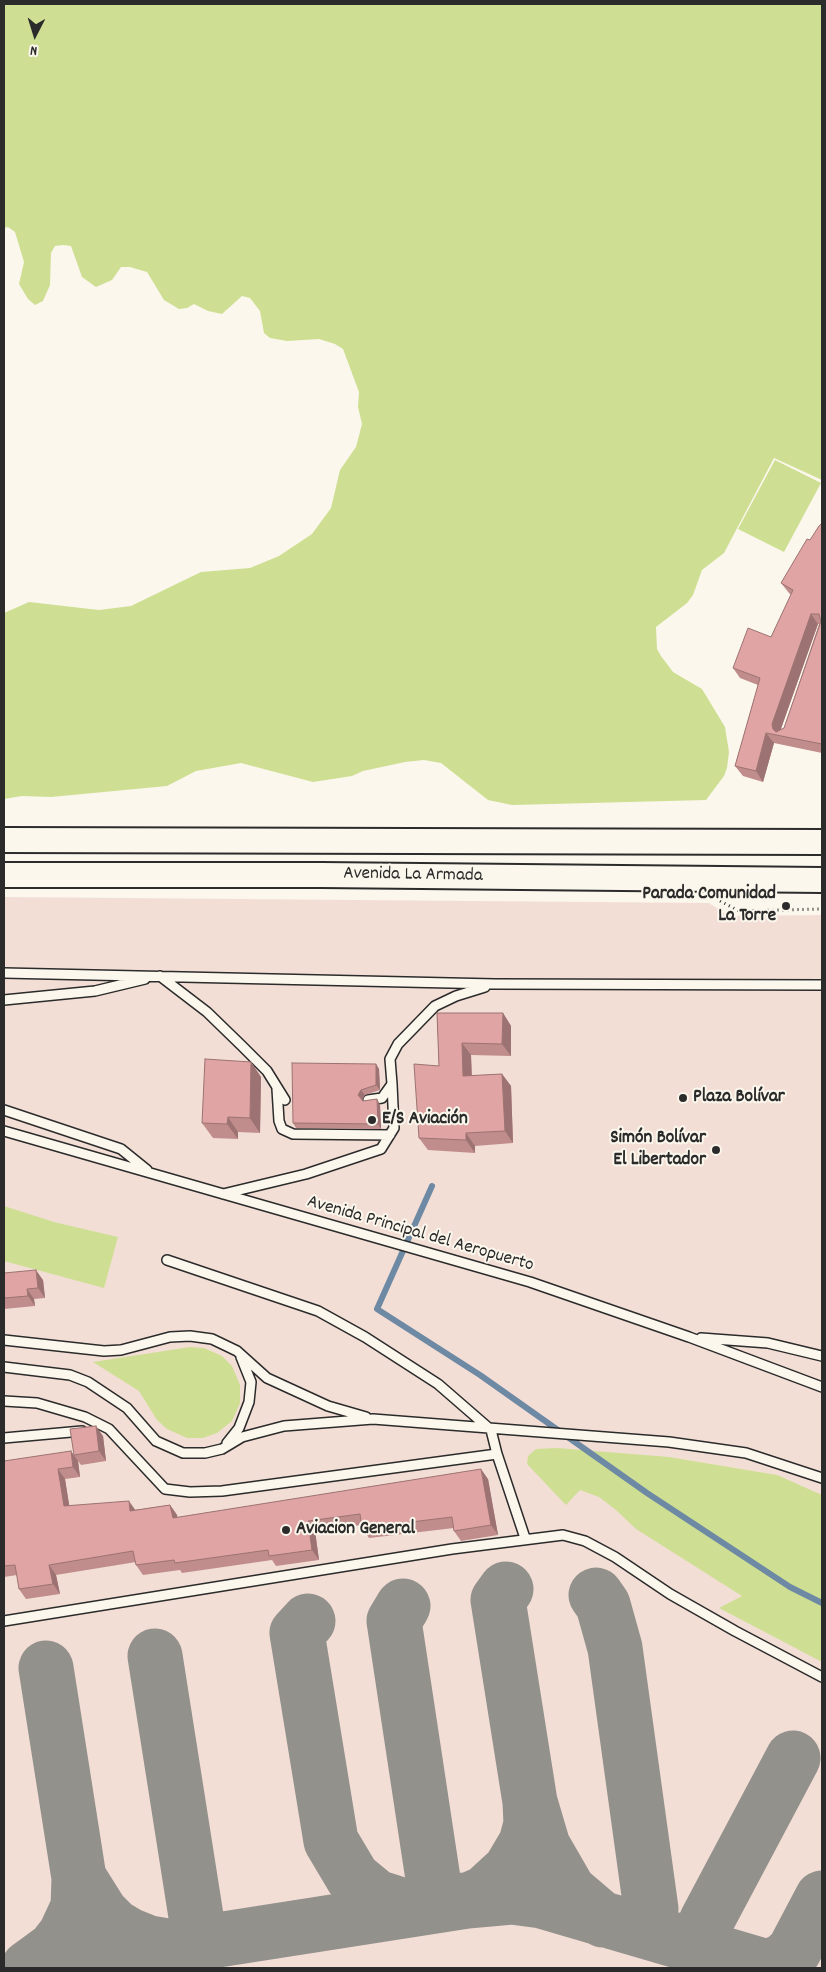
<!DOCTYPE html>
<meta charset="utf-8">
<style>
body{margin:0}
#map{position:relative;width:826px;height:1972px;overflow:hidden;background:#fbf7ec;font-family:Dekko,sans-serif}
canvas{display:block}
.frame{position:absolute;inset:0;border:5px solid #2b2b2b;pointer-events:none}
.north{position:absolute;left:10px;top:10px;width:50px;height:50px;-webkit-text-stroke:4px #fbf7ec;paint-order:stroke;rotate:185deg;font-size:14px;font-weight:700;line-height:20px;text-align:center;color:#2b2b2b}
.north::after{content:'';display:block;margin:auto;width:18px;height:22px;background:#2b2b2b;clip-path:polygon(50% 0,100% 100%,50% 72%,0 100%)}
</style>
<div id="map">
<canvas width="826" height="1972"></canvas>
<div class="frame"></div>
<div class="north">N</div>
</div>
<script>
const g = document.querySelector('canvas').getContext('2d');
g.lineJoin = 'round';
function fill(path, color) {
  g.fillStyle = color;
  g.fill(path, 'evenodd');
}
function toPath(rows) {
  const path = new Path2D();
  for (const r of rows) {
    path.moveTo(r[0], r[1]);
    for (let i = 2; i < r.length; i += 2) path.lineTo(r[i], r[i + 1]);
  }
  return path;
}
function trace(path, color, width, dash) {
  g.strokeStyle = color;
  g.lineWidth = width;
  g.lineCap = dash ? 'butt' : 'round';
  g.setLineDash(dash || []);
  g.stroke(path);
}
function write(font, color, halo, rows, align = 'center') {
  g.font = font + ' Dekko,sans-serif';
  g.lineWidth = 4;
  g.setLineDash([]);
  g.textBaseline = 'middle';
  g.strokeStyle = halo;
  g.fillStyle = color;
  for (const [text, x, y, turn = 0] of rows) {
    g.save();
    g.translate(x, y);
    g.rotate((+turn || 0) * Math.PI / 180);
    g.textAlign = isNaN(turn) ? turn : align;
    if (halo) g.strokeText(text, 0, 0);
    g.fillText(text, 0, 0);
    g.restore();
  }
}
const built = toPath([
 [4,897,709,903,729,916,822,915,822,1968,4,1968]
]);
const green = toPath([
 [4,4,822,4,822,480,774,458,724,553,702,570,693,595,687,603,656,627,657,649,661,656,673,672,702,689,725,727,729,752,727,768,724,776,706,800,512,805,488,800,441,763,424,760,405,762,363,771,352,776,313,782,241,763,196,771,167,786,51,797,22,796,4,799,4,613,29,602,99,610,131,606,201,572,250,568,279,556,312,534,331,508,340,470,356,447,362,424,358,407,359,392,343,349,335,344,319,339,287,341,270,338,264,333,260,311,250,298,242,296,222,314,208,311,194,304,187,308,179,309,164,300,147,272,130,267,121,267,112,280,96,287,82,277,71,246,63,245,55,246,51,253,50,285,43,301,35,305,28,299,19,284,24,262,15,232,8,227,4,228],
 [775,460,821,483,784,552,738,529],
 [4,1206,54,1222,118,1237,104,1288,4,1261],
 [190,1347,204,1348,222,1356,232,1366,240,1385,240,1403,232,1421,217,1433,203,1438,187,1438,167,1429,157,1420,139,1391,93,1362],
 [557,1448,669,1457,777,1475,822,1495,822,1662,719,1608,742,1596,636,1529,616,1510,599,1497,580,1490,566,1505,527,1464,528,1456,536,1449]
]);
const stream = toPath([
 [432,1186,377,1309,480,1375,647,1493,790,1587,822,1603]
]);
const taxiway = toPath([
 [506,1589,498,1600,530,1802],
 [596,1595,603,1605,615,1648,651,1909],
 [403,1606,394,1621,435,1892],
 [308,1621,297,1633,331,1841,353,1878,376,1897,407,1907,419,1908,435,1892,450,1899,467,1901,485,1893,510,1870,526,1843,531,1824,530,1802,543,1846,569,1891,603,1920],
 [155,1656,198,1929],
 [46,1668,79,1878],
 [706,1922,793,1758],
 [767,1967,783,1961,794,1951,822,1898],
 [28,1968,54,1949,65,1935,78,1907,79,1878,101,1913,114,1926,129,1935,149,1943,173,1947],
 [39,1968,467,1901,512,1897,542,1901,770,1968]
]);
const path = toPath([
 [720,901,739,911,822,909]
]);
const lane = toPath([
 [4,973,495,984,822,985],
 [160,976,207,1012,242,1046,267,1071,285,1100],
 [4,1000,95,991,145,979],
 [277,1089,279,1121,282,1129,293,1134,390,1135],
 [368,1100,382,1098,392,1084,390,1059,398,1044,435,1006,456,996,485,987],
 [4,1110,121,1149,147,1170],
 [4,1131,530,1282,689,1337,822,1387],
 [223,1194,306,1174,381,1149,394,1128,392,1084],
 [167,1260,318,1311,365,1337,438,1384,491,1430,497,1454],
 [701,1338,768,1343,822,1356],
 [4,1340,104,1351,121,1350,170,1337,190,1336,212,1339,237,1351,267,1378,328,1406,366,1417],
 [4,1367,70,1375,88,1382,127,1408,156,1441,183,1453,205,1453,222,1449,242,1437,284,1426,373,1419,669,1442,746,1453,822,1478],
 [4,1401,37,1403,85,1417,109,1429,165,1489,190,1492,222,1491,497,1454,525,1538],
 [4,1438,82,1431],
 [227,1443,239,1428,249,1402,251,1382,241,1357],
 [4,1621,452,1549,563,1535,585,1541,615,1557,670,1594,735,1631,822,1677]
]);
const secondary = toPath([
 [4,840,822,842],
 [4,875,321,875,822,880]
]);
const wall = toPath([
 [822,523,822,753,774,743,763,782,743,776,735,766,758,685,740,678,733,668,771,637,791,595,789,593,781,583],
 [818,624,819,624,784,728,781,729],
 [437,1013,503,1013,511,1026,511,1056,471,1055,472,1076,502,1074,511,1086,513,1143,475,1146,475,1153,428,1150,419,1138,439,1066],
 [251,1062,261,1077,260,1133,238,1132,238,1139,213,1138,202,1123],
 [376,1064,379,1069,380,1090,365,1095,362,1100,363,1101,377,1099,380,1105,381,1129,296,1128,293,1123],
 [4,1273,43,1280,45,1298,34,1299,35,1306,4,1309],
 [103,1436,106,1461,81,1465,78,1461,80,1477,65,1479,69,1506,135,1510,170,1505,177,1515,177,1518,488,1479,498,1535,461,1541,454,1531,454,1528,369,1538,362,1528,362,1525,315,1531,319,1560,276,1566,272,1560,182,1573,180,1570,143,1575,136,1565,136,1562,56,1575,60,1594,26,1599,19,1589,17,1575,4,1577,4,1461,74,1455]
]);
const shadedWall = toPath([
 [811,614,818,624,779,734,773,729,772,724],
 [766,733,774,743,763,782,756,771],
 [503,1013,511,1026,511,1056,502,1044],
 [462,1043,471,1055,472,1089,463,1076],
 [251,1062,261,1077,260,1133,250,1118],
 [376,1064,379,1069,380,1090,376,1085],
 [502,1074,511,1086,513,1143,505,1131],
 [361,1090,365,1095,362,1100,358,1095],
 [377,1099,380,1105,381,1129,378,1124],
 [228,1117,238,1132,238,1139,227,1124],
 [466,1133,475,1146,475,1153,466,1140],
 [36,1270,43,1280,45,1298,38,1288],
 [27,1289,34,1299,35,1306,28,1296],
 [96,1426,103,1436,106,1461,99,1451],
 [71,1451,78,1461,80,1477,73,1467],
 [58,1469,65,1479,71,1516,64,1506],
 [481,1469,488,1479,498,1535,491,1525],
 [129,1501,136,1511,130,1511],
 [170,1505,177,1515,180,1528,173,1518],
 [308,1521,315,1531,319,1560,312,1550],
 [49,1565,56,1575,60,1594,53,1584]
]);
const building = toPath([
 [822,523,822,744,766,733,756,771,735,766,760,678,733,668,748,628,771,637,793,590,781,583,807,539,810,540,819,526,822,523],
 [811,614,819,614,821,621,784,728,776,732,773,729,772,724,811,614],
 [437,1013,503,1013,502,1044,462,1043,463,1076,502,1074,505,1131,466,1133,466,1140,419,1138,414,1064,439,1066,437,1013],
 [205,1059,251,1062,250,1118,228,1117,227,1124,202,1123,205,1059],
 [292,1063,376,1064,376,1085,361,1090,358,1095,363,1101,377,1099,378,1124,293,1123,292,1063],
 [36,1270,38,1288,27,1289,28,1296,4,1298,4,1273,36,1270],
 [96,1426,99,1451,74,1455,70,1429,96,1426],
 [71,1451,73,1467,58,1469,64,1506,129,1501,130,1511,170,1505,173,1518,481,1469,491,1525,454,1531,452,1517,362,1528,360,1514,308,1521,312,1550,269,1556,268,1550,175,1563,174,1560,136,1565,133,1551,49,1565,53,1584,19,1589,15,1565,4,1566,4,1461,71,1451]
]);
const markers = [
 [786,906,5,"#2b2b2b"],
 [683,1098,5,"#2b2b2b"],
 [372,1120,5,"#2b2b2b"],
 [716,1150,5,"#2b2b2b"],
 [286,1530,5,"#2b2b2b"]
];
const streetNames = [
 ["Avenida La Armada",413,876,1],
 ["Avenida Principal del Aeropuerto",420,1235,16]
];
const poiNames = [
 ["Parada Comunidad",776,895,"right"],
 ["La Torre",776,917,"right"],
 ["Plaza Bolívar",693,1098],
 ["E/S Aviación",382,1120],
 ["Simón Bolívar",706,1139,"right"],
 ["El Libertador",706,1161,"right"],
 ["Aviacion General",296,1530]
];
fill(built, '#f3ded6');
fill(green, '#cedf93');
trace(stream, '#6d89a4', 6);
trace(taxiway, '#93918c', 55);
trace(lane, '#2b2b2b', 12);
trace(secondary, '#2b2b2b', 28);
trace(path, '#2b2b2b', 3, [1, 4]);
trace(lane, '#fbf7ec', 9);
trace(secondary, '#fbf7ec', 24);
fill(wall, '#c08d8c');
fill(shadedWall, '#9c7372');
fill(building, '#dfa4a3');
trace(building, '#9c7372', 1);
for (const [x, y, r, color] of markers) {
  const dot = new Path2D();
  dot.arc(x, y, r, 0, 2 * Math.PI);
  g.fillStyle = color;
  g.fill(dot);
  trace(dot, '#fbf7ec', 2);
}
write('19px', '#2b2b2b', '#fbf7ec', streetNames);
write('bold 19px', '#2b2b2b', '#fbf7ec', poiNames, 'left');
</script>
